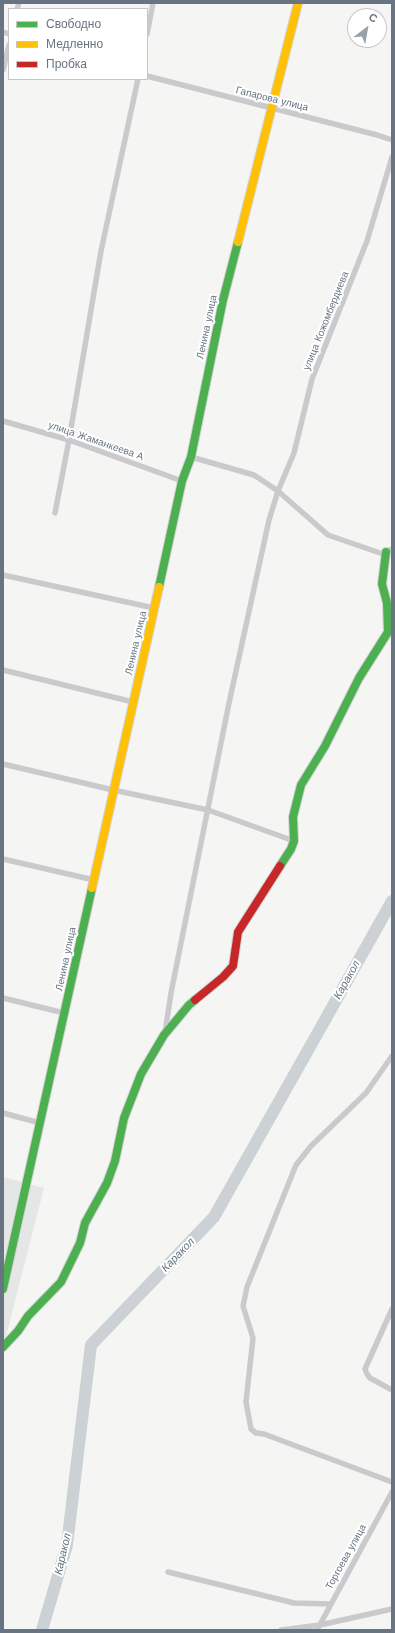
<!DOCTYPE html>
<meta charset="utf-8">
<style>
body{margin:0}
#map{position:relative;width:395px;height:1633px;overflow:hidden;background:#f5f5f4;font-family:"Work Sans",sans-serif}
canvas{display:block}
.frame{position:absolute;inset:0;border:4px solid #687481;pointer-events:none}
.legend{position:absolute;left:8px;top:8px;width:140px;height:72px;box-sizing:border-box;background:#fff;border:1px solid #c3c7cd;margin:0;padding:5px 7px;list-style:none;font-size:12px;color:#687481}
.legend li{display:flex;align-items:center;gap:8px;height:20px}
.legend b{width:20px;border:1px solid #c3c7cd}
.north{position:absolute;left:347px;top:8px;width:40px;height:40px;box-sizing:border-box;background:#fff;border:1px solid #c3c7cd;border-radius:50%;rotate:31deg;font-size:11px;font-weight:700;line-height:16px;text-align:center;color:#687481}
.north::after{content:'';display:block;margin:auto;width:14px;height:18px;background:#99a1a9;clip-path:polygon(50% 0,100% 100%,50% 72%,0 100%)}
</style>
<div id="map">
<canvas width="395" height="1633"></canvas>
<div class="frame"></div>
<ul class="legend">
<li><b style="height:5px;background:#4caf50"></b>Свободно</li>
<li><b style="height:5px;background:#ffc107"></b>Медленно</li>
<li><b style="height:5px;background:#c62828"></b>Пробка</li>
</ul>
<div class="north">С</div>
</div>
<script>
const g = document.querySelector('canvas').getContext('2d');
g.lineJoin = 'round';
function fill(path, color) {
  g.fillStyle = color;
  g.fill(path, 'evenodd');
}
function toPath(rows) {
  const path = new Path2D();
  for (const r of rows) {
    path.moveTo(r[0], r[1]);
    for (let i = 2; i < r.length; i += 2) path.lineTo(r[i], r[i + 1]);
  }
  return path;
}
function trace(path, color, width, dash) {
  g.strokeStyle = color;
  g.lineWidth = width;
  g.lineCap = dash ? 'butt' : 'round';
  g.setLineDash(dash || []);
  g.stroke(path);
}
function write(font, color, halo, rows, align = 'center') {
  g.font = font + ' "Work Sans",sans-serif';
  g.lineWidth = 4;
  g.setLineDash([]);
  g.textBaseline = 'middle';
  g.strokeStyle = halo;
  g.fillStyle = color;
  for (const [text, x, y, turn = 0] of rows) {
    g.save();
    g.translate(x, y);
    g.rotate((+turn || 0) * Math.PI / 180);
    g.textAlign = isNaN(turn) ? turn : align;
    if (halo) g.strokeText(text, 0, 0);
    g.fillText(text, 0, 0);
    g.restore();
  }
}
const built = toPath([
 [3,1177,44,1188,3,1348]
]);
const river = toPath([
 [42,1630,67,1545,91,1345,214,1217,392,901]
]);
const street = toPath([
 [17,9,19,3],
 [3,32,9,34],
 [147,34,153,3],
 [3,70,9,45],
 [147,76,377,135,392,140],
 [3,421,69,440,182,481],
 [191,457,254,475,278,491,328,535,383,554,392,549],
 [55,513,69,440,101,251,138,79],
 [3,575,154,608],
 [3,670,133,702],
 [3,764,113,790,208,810,294,841],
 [3,859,94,880],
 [3,998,64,1013],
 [165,1033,171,993,229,703,269,520,278,491,294,453,312,379,367,241,392,157],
 [392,1056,366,1093,311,1146,296,1165,247,1287,243,1306,253,1338,246,1402,251,1429,256,1433,264,1434,392,1482],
 [3,1113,40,1123],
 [392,1309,365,1369,367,1374,370,1378,392,1390],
 [168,1572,294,1603,331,1604],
 [281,1630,320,1625,392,1609],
 [317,1630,392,1492]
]);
const fast = toPath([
 [159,587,182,481,191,457,223,300,238,242],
 [280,866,291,849,294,841,293,817,301,785,325,746,359,678,388,632,387,603,382,584,386,552],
 [3,1289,92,888],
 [3,1347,18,1331,28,1316,61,1282,80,1243,85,1223,107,1183,115,1161,124,1118,141,1074,164,1035,189,1005,195,1000]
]);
const slow = toPath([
 [238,242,298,3],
 [92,888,159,587]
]);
const jam = toPath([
 [195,1000,223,977,233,966,238,932,280,866]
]);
const streetNames = [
 ["Гапарова улица",272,99,14],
 ["улица Кожомбердиева",326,321,-68],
 ["Ленина улица",207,327,-78],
 ["улица Жаманкеева А",96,441,19],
 ["Ленина улица",136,643,-77],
 ["Ленина улица",66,959,-78],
 ["Торгоева улица",346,1557,-61]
];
const waterNames = [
 ["Каракол",347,980,-61],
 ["Каракол",178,1255,-46],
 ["Каракол",63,1554,-77]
];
fill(built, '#e5e7e7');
trace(river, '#cbd1d4', 12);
trace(fast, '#d2d3d3', 10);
trace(slow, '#d2d3d3', 10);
trace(jam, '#d2d3d3', 10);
trace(street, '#cacacc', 5.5);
trace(fast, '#4caf50', 8);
trace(slow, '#ffc107', 8);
trace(jam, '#c62828', 8);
write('10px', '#687481', '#fff', streetNames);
write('italic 11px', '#64747e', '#fff', waterNames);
</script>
